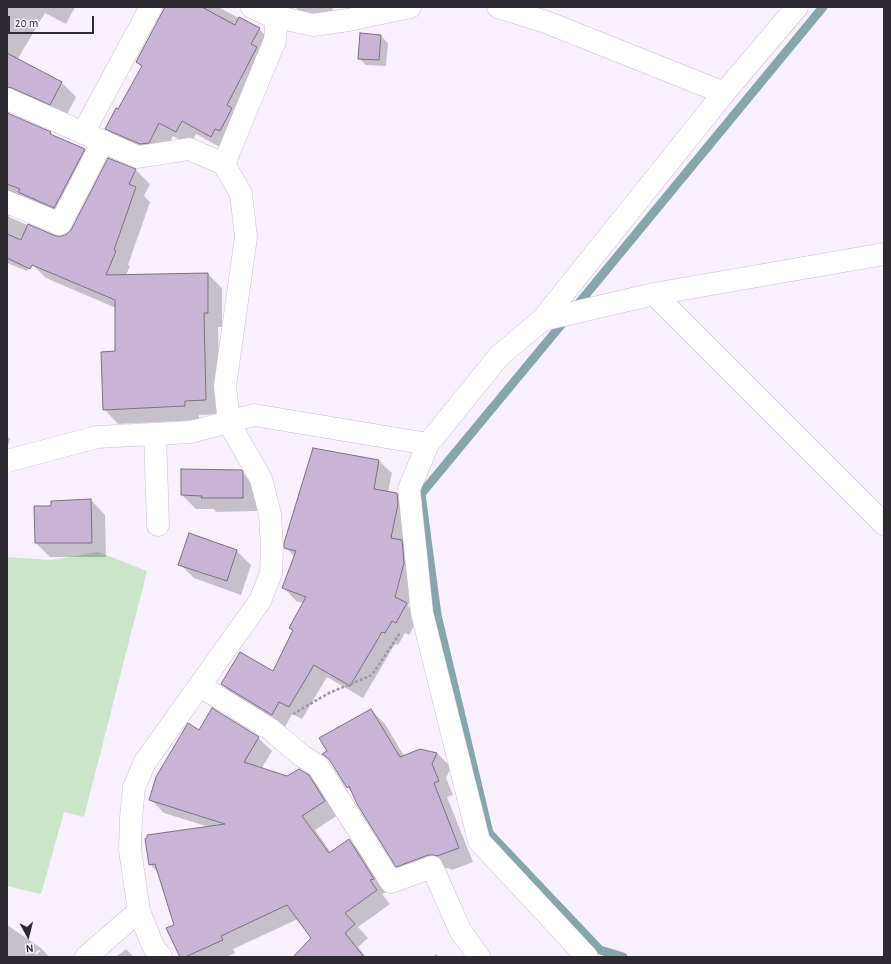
<!DOCTYPE html>
<style>
body{margin:0}
#map{position:relative;width:891px;height:964px;overflow:hidden;background:#f8f1fd;font-family:"Alegreya Sans",sans-serif}
canvas{display:block}
.frame{position:absolute;inset:0;border:8px solid #2e2a32;pointer-events:none}
.north{position:absolute;left:8px;top:916px;width:40px;height:40px;-webkit-text-stroke:3px #f8f1fd;paint-order:stroke;rotate:173deg;font-size:11px;font-weight:700;line-height:16px;text-align:center;color:#2e2a32}
.north::after{content:'';display:block;margin:auto;width:14px;height:18px;background:#2e2a32;clip-path:polygon(50% 0,100% 100%,50% 72%,0 100%)}
.scale{position:absolute;left:8px;top:16px;width:86px;height:18px;box-sizing:border-box;border:2px solid #2e2a32;border-top:0;padding-left:5px;font-size:12px;line-height:14px;white-space:nowrap;color:#2e2a32;-webkit-text-stroke:3px #f8f1fd;paint-order:stroke}
</style>
<div id="map">
<canvas width="891" height="964"></canvas>
<div class="frame"></div>
<div class="north">N</div>
<div class="scale">20 m</div>
</div>
<script>
const g = document.querySelector('canvas').getContext('2d');
g.lineJoin = 'round';
function fill(path, color) {
  g.fillStyle = color;
  g.fill(path, 'evenodd');
}
function toPath(rows) {
  const path = new Path2D();
  for (const r of rows) {
    path.moveTo(r[0], r[1]);
    for (let i = 2; i < r.length; i += 2) path.lineTo(r[i], r[i + 1]);
  }
  return path;
}
function trace(path, color, width, dash) {
  g.strokeStyle = color;
  g.lineWidth = width;
  g.lineCap = dash ? 'butt' : 'round';
  g.setLineDash(dash || []);
  g.stroke(path);
}
const green = toPath([
 [98,552,147,571,84,817,64,812,41,894,7,886,7,557,52,560]
]);
const shadow = toPath([
 [7,7,75,7,66,24,45,13,17,60,61,82,76,97,65,118,9,109,9,115,50,133,55,138,84,150,99,164,69,222,9,212,9,217,55,237,62,237,68,235,72,230,109,159,136,170,150,184,144,196,150,202,128,265,130,266,126,275,208,274,222,288,222,327,218,327,220,414,199,415,199,420,118,424,104,409,116,352,116,308,46,278,31,263,27,271,7,263],
 [164,7,218,7,259,29,273,43,225,150,196,134,190,145,173,136,163,156,120,142,107,129,142,67,137,62,163,13],
 [295,7,333,7,330,22,304,16],
 [381,36,388,43,386,66,366,65,359,58],
 [7,436,10,439,7,448],
 [313,449,379,461,392,473,388,492,396,494,409,507,416,576,408,606,419,617,409,635,405,633,398,645,395,644,363,698,327,677,302,719,292,714,285,727,235,697,222,684,274,673,294,632,290,628,303,603,296,601,284,588,295,557,285,547],
 [241,471,257,488,257,511,216,512,214,509,196,509,182,495],
 [91,500,105,515,106,557,50,557,36,543,35,507,52,507],
 [237,551,251,565,241,595,194,578,180,564],
 [371,710,385,724,404,756,420,750,437,753,451,767,446,778,453,795,447,797,473,862,452,870,448,868,442,869,411,880,397,866,353,793,347,787,331,761,324,754],
 [200,731,258,738,272,751,261,769,287,777,308,776,322,790,338,815,315,830,331,853,349,840,362,853,387,892,382,894,390,904,358,927,368,938,358,947,366,957,295,957,313,938,298,919,233,949,235,953,227,957,181,957,176,925,159,874,150,864,209,827,164,813,150,799],
 [7,925,41,948,49,957,7,957],
 [38,950,41,950,36,955,35,954],
 [126,949,134,957,116,957],
 [436,954,439,957,433,957]
]);
const stream = toPath([
 [574,309,823,7],
 [566,319,421,494,437,615,489,833,600,950,623,957]
]);
const building = toPath([
 [165,7,202,7,235,25,239,17,260,28,251,44,257,47,227,105,232,108,220,131,215,129,211,137,182,121,176,132,159,123,149,143,140,144,105,129,116,108,118,109,142,66,136,62,165,7],
 [360,33,381,35,379,60,358,59,360,33],
 [7,53,62,82,50,105,12,88,7,87,7,53],
 [7,113,51,132,50,134,85,149,54,208,18,192,20,189,7,184,7,113],
 [108,158,136,169,129,184,136,187,114,250,116,251,106,275,208,273,208,313,204,313,206,400,185,401,185,406,103,410,101,352,115,351,115,300,32,265,30,269,7,258,7,234,21,240,28,224,56,236,62,236,67,234,71,230,108,158],
 [313,448,379,460,374,489,397,493,398,504,391,538,402,540,404,563,395,597,407,603,396,623,392,621,385,633,382,632,350,686,314,665,289,707,279,702,272,715,221,684,240,652,273,671,293,630,289,628,306,597,282,588,296,551,284,548,284,543,313,448],
 [181,469,242,470,243,473,243,498,201,498,202,496,181,495,181,469],
 [91,499,92,543,35,543,34,506,51,506,51,501,91,499],
 [189,533,237,550,227,581,178,565,189,533],
 [212,708,259,737,244,762,287,776,299,769,309,775,325,801,302,816,329,853,349,839,374,879,370,880,377,890,345,913,355,924,345,933,364,957,293,957,311,938,287,905,221,936,223,940,185,957,180,957,166,928,174,925,155,864,149,865,145,839,147,838,147,835,225,824,149,800,156,777,188,723,199,730,212,708],
 [371,709,400,757,420,749,437,753,432,764,439,781,434,783,459,848,437,856,434,855,428,855,396,867,357,804,349,786,347,788,329,759,322,754,327,751,319,738,371,709]
]);
const path = toPath([
 [293,714,329,693,372,675,400,633]
]);
const minor = toPath([
 [252,7,269,15,313,25,348,20,410,7],
 [498,7,546,22,724,93],
 [7,99,138,157,189,149,224,164,241,194,246,237,225,386,229,423,261,479,270,514,272,547,271,573,260,601,145,762,134,787,131,818,130,850,139,911,153,946,161,957],
 [83,133,151,7],
 [224,164,275,40,277,17,276,7],
 [7,202,60,224,103,141],
 [654,294,884,524],
 [542,320,724,93,797,7],
 [155,434,158,525],
 [428,444,409,489,422,613,479,841,587,957],
 [7,461,97,437,191,432,254,415,428,444,499,356,542,320,654,294,884,254],
 [200,686,270,729,302,756,318,766,391,882,432,867,460,930,479,957],
 [86,957,139,911]
]);
fill(green, '#cae5c8');
fill(shadow, '#0003');
trace(stream, '#85a6aa', 9);
fill(building, '#c8b5d6');
trace(building, '#7a7082', 1);
trace(minor, '#c7bcd0', 23);
trace(path, '#9d97a2', 2.5, [3, 2]);
trace(minor, '#fff', 22);
</script>
